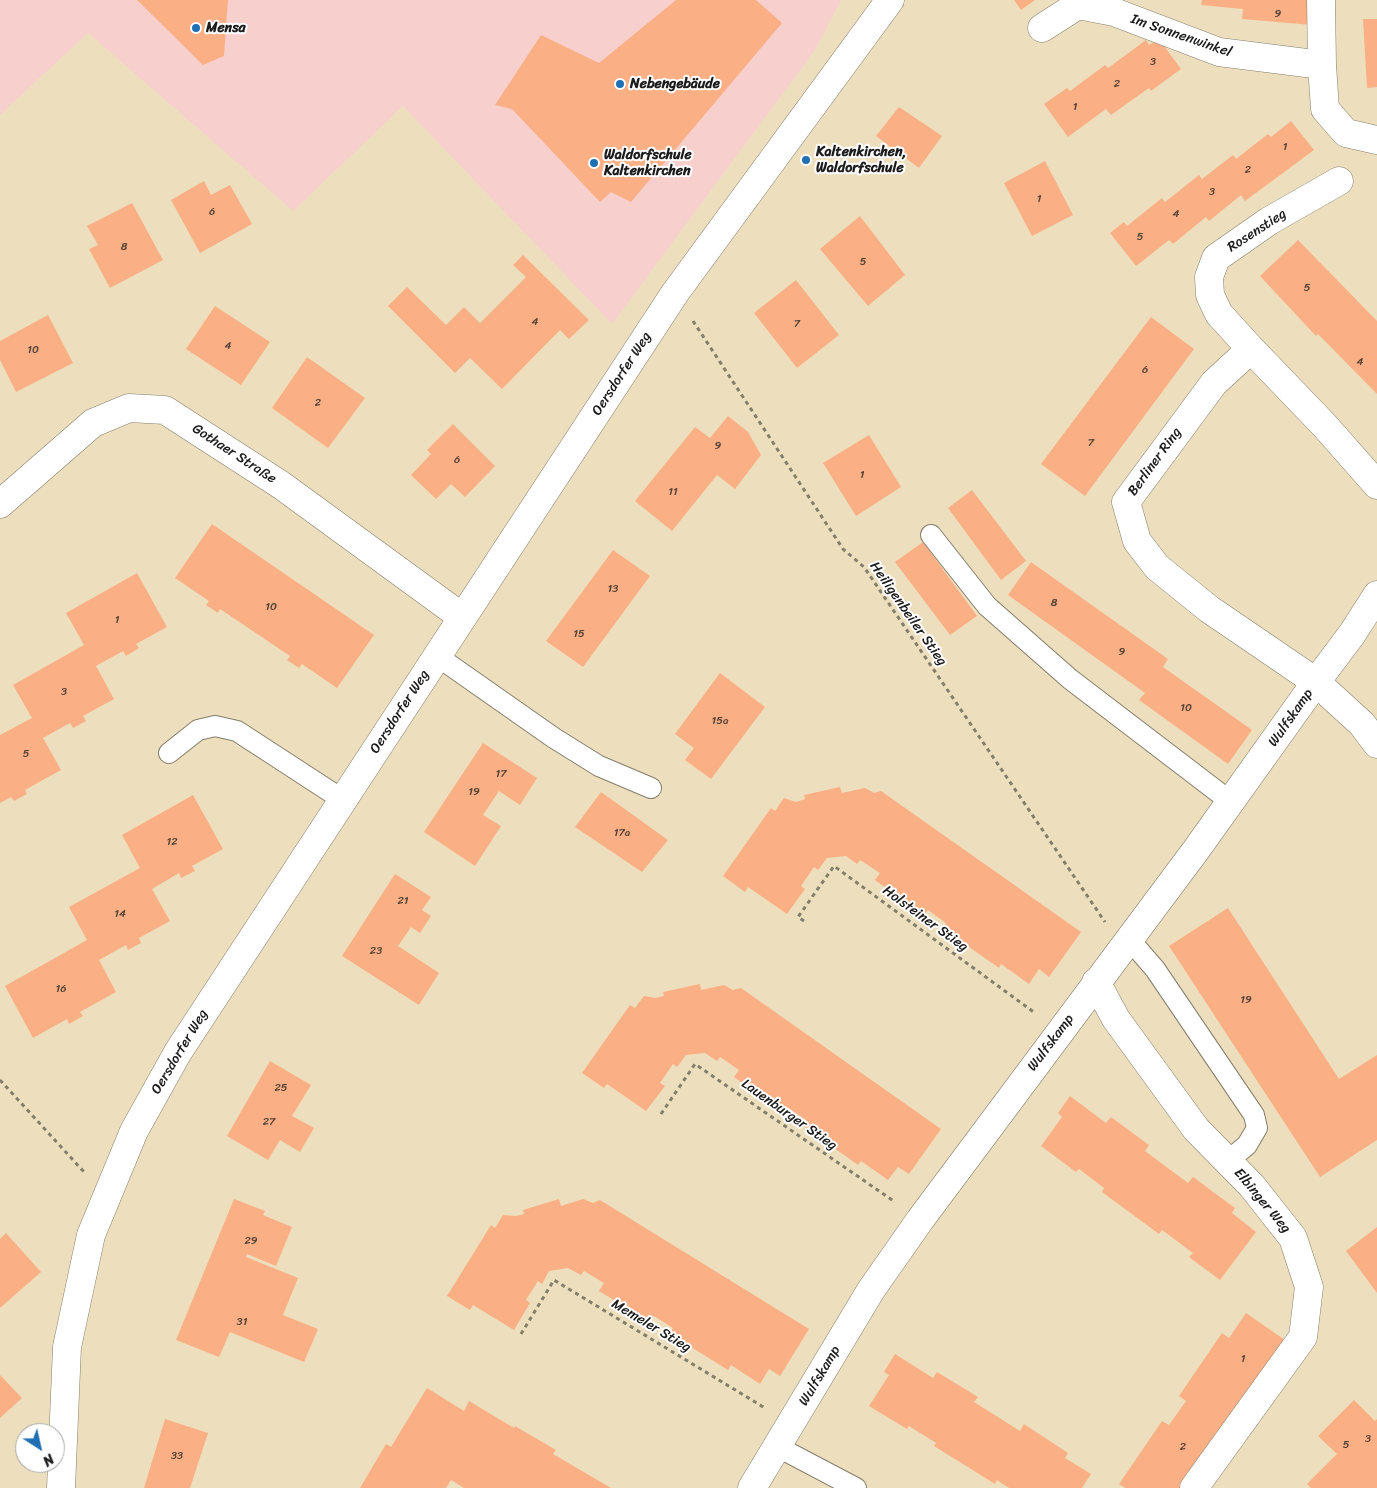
<!DOCTYPE html>
<meta charset="utf-8">
<style>
body{margin:0}
#map{position:relative;width:1377px;height:1488px;overflow:hidden;background:#eddfbd;font-family:Sriracha,sans-serif}
canvas{display:block}
.north{position:absolute;left:15px;top:1423px;width:50px;height:50px;box-sizing:border-box;background:#fff;border:1px solid #a4a4a4;border-radius:50%;rotate:145deg;font-size:14px;font-weight:700;line-height:20px;text-align:center;color:#1c1c1c}
.north::after{content:'';display:block;margin:auto;width:18px;height:22px;background:#1f6fb2;clip-path:polygon(50% 0,100% 100%,50% 72%,0 100%)}
</style>
<div id="map">
<canvas width="1377" height="1488"></canvas>
<div class="north">N</div>
</div>
<script>
const g = document.querySelector('canvas').getContext('2d');
g.lineJoin = 'round';
function fill(path, color) {
  g.fillStyle = color;
  g.fill(path, 'evenodd');
}
function toPath(rows) {
  const path = new Path2D();
  for (const r of rows) {
    path.moveTo(r[0], r[1]);
    for (let i = 2; i < r.length; i += 2) path.lineTo(r[i], r[i + 1]);
  }
  return path;
}
function trace(path, color, width, dash) {
  g.strokeStyle = color;
  g.lineWidth = width;
  g.lineCap = dash ? 'butt' : 'round';
  g.setLineDash(dash || []);
  g.stroke(path);
}
function write(font, color, halo, rows, align = 'center') {
  g.font = font + ' Sriracha,sans-serif';
  g.lineWidth = 4;
  g.setLineDash([]);
  g.textBaseline = 'middle';
  g.strokeStyle = halo;
  g.fillStyle = color;
  for (const [text, x, y, turn = 0] of rows) {
    g.save();
    g.translate(x, y);
    g.rotate((+turn || 0) * Math.PI / 180);
    g.textAlign = isNaN(turn) ? turn : align;
    if (halo) g.strokeText(text, 0, 0);
    g.fillText(text, 0, 0);
    g.restore();
  }
}
const built = toPath([
 [0,0,841,0,815,50,612,324,403,106,293,211,88,33,0,115]
]);
const building = toPath([
 [137,0,228,0,224,56,203,65],
 [676,0,756,0,782,23,631,202,611,192,600,202,512,109,495,105,541,35,599,63],
 [1014,0,1035,0,1021,10],
 [1202,0,1314,0,1312,25,1242,19,1243,9,1201,5],
 [1363,19,1377,19,1377,87,1367,88],
 [1159,39,1181,69,1151,91,1149,88,1111,115,1106,109,1068,137,1044,104,1067,88,1070,91,1105,65,1108,68,1146,40,1149,45],
 [899,107,942,136,919,168,876,136],
 [1291,121,1314,150,1245,201,1241,195,1209,221,1206,217,1173,244,1169,240,1136,266,1110,233,1124,222,1127,226,1162,198,1165,202,1199,175,1202,179,1233,155,1236,159,1268,134,1271,137],
 [1045,161,1073,215,1032,236,1004,183],
 [204,181,211,195,230,185,252,224,200,253,171,200],
 [132,203,163,260,110,288,89,249,98,245,87,226],
 [860,216,905,275,868,306,820,249],
 [1298,240,1377,321,1377,394,1318,334,1316,336,1260,276],
 [523,255,589,320,569,339,560,330,502,389,470,358,455,373,388,306,407,287,446,325,464,307,480,323,526,277,513,265],
 [796,280,839,335,797,368,754,313],
 [215,306,270,342,241,385,186,349],
 [48,315,73,363,16,392,0,360,0,341],
 [1151,317,1194,349,1085,496,1041,464],
 [307,357,365,398,328,448,272,408],
 [728,416,748,432,761,455,735,489,717,475,672,531,635,501,695,427,710,438],
 [453,424,495,466,465,497,451,484,436,499,411,475,431,454,427,450],
 [869,435,901,487,856,516,823,463],
 [972,490,1026,561,1001,580,948,508],
 [212,524,374,635,337,688,302,664,299,668,287,660,290,656,220,609,218,613,206,605,209,601,175,578],
 [923,542,977,616,950,635,895,562],
 [613,550,650,576,583,667,546,641],
 [1031,562,1168,659,1163,667,1252,730,1228,764,1139,700,1145,693,1008,595],
 [137,573,167,627,136,644,139,648,126,656,123,651,96,666,114,699,83,716,86,721,73,728,70,723,43,738,61,770,25,790,27,794,14,801,11,797,0,803,0,735,32,718,13,685,84,645,66,613],
 [720,673,765,707,711,779,685,760,694,748,675,734],
 [483,743,537,778,520,805,499,791,483,815,501,826,475,866,424,832],
 [840,787,842,793,865,788,874,793,881,791,1081,932,1049,977,1039,969,1029,984,1001,964,999,968,942,928,946,923,928,910,924,915,875,880,880,873,860,860,857,864,846,856,827,858,818,870,814,867,801,886,805,889,787,914,748,887,745,892,723,876,771,808,775,811,784,798,796,802,805,799,804,795],
 [601,792,668,840,642,872,575,827],
 [193,795,223,849,192,866,195,871,181,878,179,873,152,889,170,921,139,938,141,943,128,950,126,945,99,960,116,992,80,1012,83,1016,69,1024,67,1019,33,1038,5,986,87,940,69,907,140,868,122,835],
 [395,874,431,897,422,910,431,916,420,933,411,927,398,946,439,973,419,1005,342,956],
 [1228,908,1339,1079,1377,1055,1377,1140,1320,1177,1169,946],
 [700,984,701,990,724,985,733,990,741,988,941,1129,909,1174,898,1167,888,1180,861,1161,858,1165,802,1125,806,1120,787,1107,783,1112,734,1077,739,1070,720,1057,717,1061,705,1053,686,1055,677,1067,673,1064,660,1083,665,1086,646,1111,607,1084,604,1088,582,1073,630,1005,635,1008,644,996,656,998,664,996,663,992],
 [270,1061,311,1085,292,1116,314,1128,300,1152,280,1140,268,1160,227,1136],
 [1070,1096,1106,1123,1111,1117,1149,1145,1145,1151,1188,1183,1193,1177,1235,1208,1232,1213,1256,1232,1220,1280,1189,1257,1193,1253,1162,1230,1159,1234,1102,1192,1104,1188,1079,1169,1076,1172,1041,1146,1062,1117,1058,1113],
 [234,1199,265,1211,263,1215,292,1227,276,1266,247,1254,246,1257,298,1278,283,1315,318,1329,304,1362,230,1332,219,1357,176,1340],
 [559,1199,561,1206,583,1199,593,1203,600,1200,809,1329,780,1376,769,1369,760,1384,731,1365,728,1370,670,1334,673,1328,654,1316,650,1322,599,1291,604,1283,584,1271,581,1275,568,1268,549,1271,542,1284,538,1281,526,1300,530,1303,514,1330,473,1305,470,1310,447,1296,491,1225,495,1228,503,1215,516,1216,524,1214,523,1210],
 [1377,1227,1377,1293,1346,1251],
 [6,1233,41,1272,0,1308,0,1239],
 [1246,1313,1292,1345,1183,1488,1125,1488,1119,1484,1162,1421,1169,1425,1186,1401,1179,1396,1222,1333,1229,1338],
 [895,1354,933,1378,937,1372,978,1397,974,1402,1020,1431,1024,1424,1068,1453,1065,1458,1091,1474,1082,1488,1009,1488,997,1480,995,1484,934,1446,936,1443,909,1426,907,1429,869,1406,889,1375,884,1372],
 [0,1375,22,1398,0,1418],
 [427,1388,464,1411,469,1401,514,1428,515,1426,556,1450,553,1454,611,1488,464,1488,451,1480,446,1488,360,1488,386,1444,391,1447],
 [1354,1400,1375,1421,1377,1419,1377,1488,1311,1488,1307,1484,1337,1454,1318,1436],
 [165,1419,208,1433,190,1488,144,1488]
]);
const path = toPath([
 [693,321,843,549,864,567,1105,922],
 [804,921,798,917,834,866,1035,1013],
 [0,1080,84,1172],
 [661,1114,695,1064,895,1202],
 [521,1334,554,1280,765,1408]
]);
const service = toPath([
 [931,535,987,606,1070,679,1231,802],
 [437,656,554,738,599,766,651,788],
 [169,753,198,730,215,726,237,731,343,800],
 [1129,939,1155,969,1254,1115,1257,1128,1247,1145,1228,1161],
 [778,1447,856,1488]
]);
const minor = toPath([
 [1042,28,1078,5,1114,12,1219,52,1322,65,1321,0],
 [1322,65,1325,109,1346,133,1377,140],
 [1251,349,1219,314,1210,295,1209,277,1216,258,1269,221,1339,181],
 [1377,485,1325,426,1251,349,1214,383,1126,502,1137,541,1157,567,1209,609,1316,682,1352,634,1377,595],
 [0,504,93,423,129,408,165,410,281,485,462,617],
 [1096,982,1116,1019,1196,1129,1252,1186,1293,1238,1309,1287,1303,1337,1194,1488],
 [752,1488,871,1290,920,1220,1196,850,1316,682,1362,724,1377,744]
]);
const tertiary = toPath([
 [61,1488,67,1347,91,1235,134,1131,178,1052,675,293,890,0]
]);
const markers = [
 [196,28,5,"#1f6fb2"],
 [620,84,5,"#1f6fb2"],
 [806,160,5,"#1f6fb2"],
 [594,163,5,"#1f6fb2"]
];
const numberNames = [
 ["9",1278,14],
 ["3",1153,62],
 ["2",1117,84],
 ["1",1075,107],
 ["1",1285,147],
 ["2",1248,170],
 ["3",1212,192],
 ["1",1039,199],
 ["6",212,212],
 ["4",1176,214],
 ["5",1140,237],
 ["8",124,247],
 ["5",863,262],
 ["5",1307,288],
 ["4",535,322],
 ["7",797,324],
 ["4",228,346],
 ["10",33,350],
 ["4",1360,362],
 ["6",1145,370],
 ["2",318,403],
 ["7",1091,443],
 ["9",718,446],
 ["6",457,460],
 ["1",862,475],
 ["11",673,492],
 ["13",613,589],
 ["8",1054,603],
 ["10",271,607],
 ["1",117,620],
 ["15",579,634],
 ["9",1122,652],
 ["3",64,692],
 ["10",1186,708],
 ["15a",720,721],
 ["5",26,754],
 ["17",501,774],
 ["19",474,792],
 ["17a",622,833],
 ["12",172,842],
 ["21",403,901],
 ["14",120,914],
 ["23",376,951],
 ["16",61,989],
 ["19",1246,1000],
 ["25",281,1088],
 ["27",269,1122],
 ["29",251,1241],
 ["31",242,1322],
 ["1",1243,1359],
 ["3",1368,1439],
 ["5",1346,1445],
 ["2",1183,1447],
 ["33",177,1456]
];
const poiNames = [
 ["Mensa",206,28],
 ["Nebengebäude",630,84],
 ["Kaltenkirchen,",816,152],
 ["Waldorfschule",816,168],
 ["Waldorfschule",604,155],
 ["Kaltenkirchen",604,171]
];
const streetNames = [
 ["Im Sonnenwinkel",1181,36,19],
 ["Rosenstieg",1257,231,-33],
 ["Oersdorfer Weg",622,374,-57],
 ["Gothaer Straße",234,454,33],
 ["Berliner Ring",1155,462,-54],
 ["Heiligenbeiler Stieg",908,614,55],
 ["Oersdorfer Weg",400,712,-57],
 ["Wulfskamp",1291,718,-55],
 ["Holsteiner Stieg",925,919,36],
 ["Wulfskamp",1051,1043,-53],
 ["Oersdorfer Weg",180,1052,-59],
 ["Lauenburger Stieg",789,1115,35],
 ["Elbinger Weg",1262,1201,50],
 ["Memeler Stieg",651,1326,31],
 ["Wulfskamp",820,1376,-59]
];
fill(built, '#f7d0ce');
fill(building, '#faaf84');
trace(service, '#847e6c', 22);
trace(minor, '#847e6c', 29);
trace(tertiary, '#847e6c', 29);
trace(path, '#847e6c', 3, [4, 4]);
trace(service, '#fff', 20);
trace(minor, '#fff', 28);
trace(tertiary, '#fff', 28);
for (const [x, y, r, color] of markers) {
  const dot = new Path2D();
  dot.arc(x, y, r, 0, 2 * Math.PI);
  g.fillStyle = color;
  g.fill(dot);
  trace(dot, '#fff', 2);
}
write('11px', '#544136', null, numberNames);
write('bold 14px', '#1c1c1c', '#fff', poiNames, 'left');
write('14px', '#1c1c1c', '#fff', streetNames);
</script>
